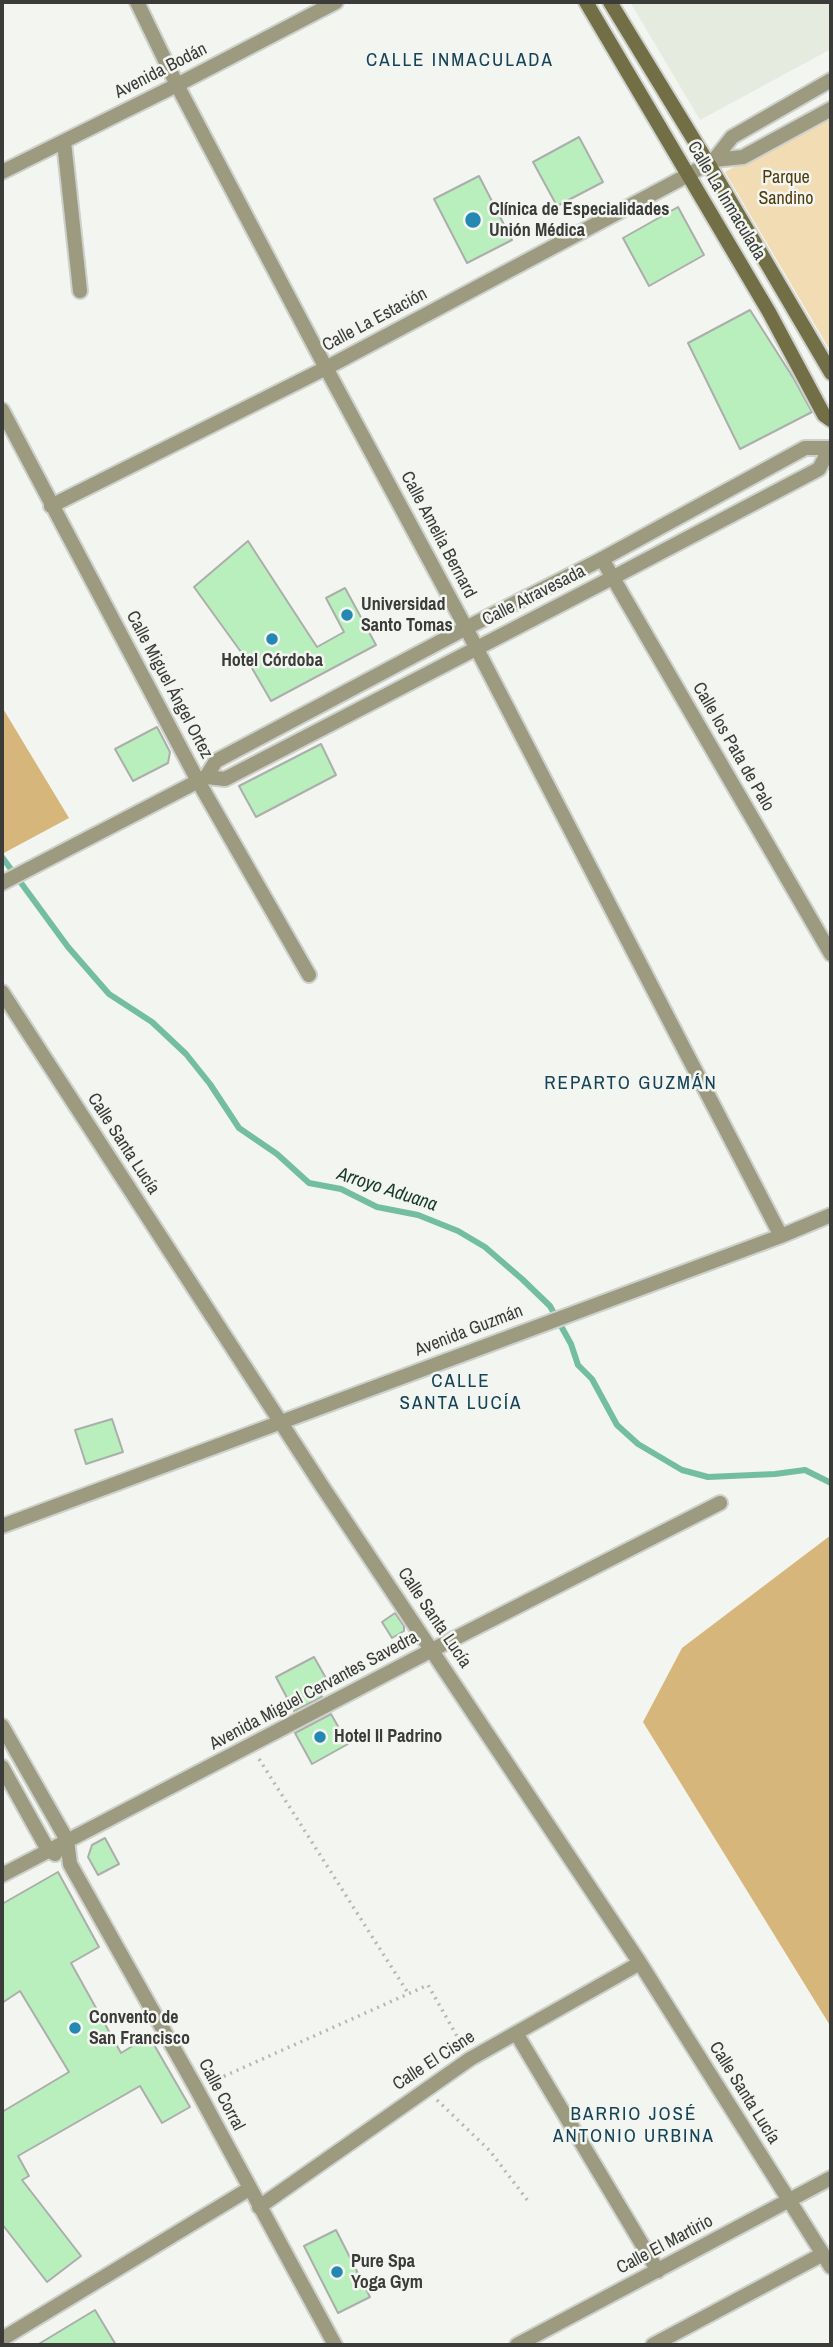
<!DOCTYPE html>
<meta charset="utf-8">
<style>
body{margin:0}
#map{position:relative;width:833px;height:2347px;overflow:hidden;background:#f3f5f0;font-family:"Archivo Narrow",sans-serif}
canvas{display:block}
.frame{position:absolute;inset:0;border:4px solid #3b3c3a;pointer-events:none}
</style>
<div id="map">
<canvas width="833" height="2347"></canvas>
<div class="frame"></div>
</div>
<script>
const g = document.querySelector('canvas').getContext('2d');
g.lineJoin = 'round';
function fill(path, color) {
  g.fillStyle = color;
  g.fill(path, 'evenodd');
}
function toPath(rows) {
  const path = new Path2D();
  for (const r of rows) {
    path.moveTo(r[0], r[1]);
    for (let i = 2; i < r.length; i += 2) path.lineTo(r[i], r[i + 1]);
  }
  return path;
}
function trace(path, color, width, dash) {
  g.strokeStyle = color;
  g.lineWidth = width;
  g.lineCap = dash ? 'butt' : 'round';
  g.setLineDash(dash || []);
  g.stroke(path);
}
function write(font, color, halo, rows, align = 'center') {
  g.font = font + ' "Archivo Narrow",sans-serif';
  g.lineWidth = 5;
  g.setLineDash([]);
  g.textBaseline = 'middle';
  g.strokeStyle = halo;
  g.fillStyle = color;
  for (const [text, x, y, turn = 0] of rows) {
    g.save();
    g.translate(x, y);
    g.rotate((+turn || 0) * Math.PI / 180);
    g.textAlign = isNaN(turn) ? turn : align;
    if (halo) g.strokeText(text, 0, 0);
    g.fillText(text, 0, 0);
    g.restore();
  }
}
const built = toPath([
 [630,2,831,2,831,49,700,120]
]);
const green = toPath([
 [831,113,831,352,725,172]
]);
const forest = toPath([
 [2,707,69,818,2,854],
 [831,1535,831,2027,643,1722,682,1648]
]);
const stream = toPath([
 [2,857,68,947,109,994,152,1022,186,1054,210,1084,239,1128,277,1154,309,1183,341,1189,377,1207,418,1215,458,1231,485,1247,522,1279,550,1306,571,1344,578,1365,592,1379,617,1425,638,1444,682,1470,708,1477,775,1474,805,1470,831,1483]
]);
const building = toPath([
 [579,137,603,182,557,206,533,162,579,137],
 [479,176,512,240,467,263,434,199,479,176],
 [678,207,704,255,649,286,623,238,678,207],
 [750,310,794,379,812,412,740,449,688,343,750,310],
 [248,541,317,647,344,632,326,598,345,588,376,645,271,701,249,663,194,587,248,541],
 [157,727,170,752,168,763,133,781,115,749,157,727],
 [321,744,336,775,256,817,239,786,321,744],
 [112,1419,123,1452,86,1464,75,1430,112,1419],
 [395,1613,404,1626,404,1631,392,1638,382,1622,395,1613],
 [314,1657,327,1680,316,1686,322,1697,294,1711,276,1677,314,1657],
 [331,1714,348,1744,312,1764,295,1733,331,1714],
 [105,1838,119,1864,98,1875,88,1857,92,1845,105,1838],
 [58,1872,99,1947,71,1963,121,2053,149,2036,190,2107,162,2123,140,2086,18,2156,29,2176,22,2180,81,2256,47,2282,2,2224,2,2112,69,2072,20,1991,2,2003,2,1904,58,1872],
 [336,2230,370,2297,338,2313,304,2246,336,2230],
 [95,2310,116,2345,37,2345,95,2310]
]);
const path = toPath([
 [259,1759,408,1993],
 [211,2082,428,1985,462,2045],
 [437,2100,490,2151,528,2201]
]);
const minor = toPath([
 [137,2,177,85,326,368,466,628,781,1236],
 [64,142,80,291],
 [714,160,743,157,831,109],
 [2,172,177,85,336,2],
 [2,410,198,781,309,975],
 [51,506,326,368,688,175,714,160,732,137,831,80],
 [602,559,831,954],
 [2,992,322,1486,640,1963,831,2267],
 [2,1526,781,1236,831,1215],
 [2,1726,67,1840,70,1864,196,2088,335,2345],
 [2,1767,48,1850,55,1854],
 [2,1875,432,1650,720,1503],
 [516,2033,658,2271],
 [259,2207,470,2059,640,1963],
 [2,2339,249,2189],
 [517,2345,831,2178],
 [653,2345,823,2254]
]);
const tertiary = toPath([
 [206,777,225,779,612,578,819,469,830,448],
 [2,883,206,777,216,761,466,628,602,559,805,448,831,448]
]);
const secondary = toPath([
 [586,2,769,312,824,415,831,420],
 [610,2,708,163,831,373]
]);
const markers = [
 [473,220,9,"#2488b2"],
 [347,615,7,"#2488b2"],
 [272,639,7,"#2488b2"],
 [320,1737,7,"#2488b2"],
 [75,2028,7,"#2488b2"],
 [337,2272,7,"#2488b2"]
];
const streetNames = [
 ["Avenida Bodán",161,71,-27],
 ["Calle La Inmaculada",726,201,59],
 ["Calle La Estación",375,320,-28],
 ["Calle Amelia Bernard",438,535,62],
 ["Calle Atravesada",534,596,-27],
 ["Calle Miguel Ángel Ortez",169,685,62],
 ["Calle los Pata de Palo",733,747,60],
 ["Calle Santa Lucía",123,1144,57],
 ["Avenida Guzmán",469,1331,-21],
 ["Calle Santa Lucía",434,1618,56],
 ["Avenida Miguel Cervantes Savedra",314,1691,-28],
 ["Calle El Cisne",434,2061,-33],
 ["Calle Santa Lucía",744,2093,58],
 ["Calle Corral",221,2095,62],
 ["Calle El Martirio",665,2245,-28]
];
const parkNames = [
 ["Parque",786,178],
 ["Sandino",786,199]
];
const poiNames = [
 ["Clínica de Especialidades",489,210],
 ["Unión Médica",489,231],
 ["Universidad",361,605],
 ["Santo Tomas",361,626],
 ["Hotel Córdoba",272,661,"center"],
 ["Hotel Il Padrino",334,1737],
 ["Convento de",89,2018],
 ["San Francisco",89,2039],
 ["Pure Spa",351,2262],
 ["Yoga Gym",351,2283]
];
const neighbourhoodNames = [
 ["CALLE INMACULADA",460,61],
 ["REPARTO GUZMÁN",631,1084],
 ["CALLE",461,1382],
 ["SANTA LUCÍA",461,1404],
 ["BARRIO JOSÉ",634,2115],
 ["ANTONIO URBINA",634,2137]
];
const waterNames = [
 ["Arroyo Aduana",387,1190,18]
];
fill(built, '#e6ebe0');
fill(green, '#f1dcb3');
fill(forest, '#d6b67a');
trace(stream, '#73bea2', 6);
fill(building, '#b9efbd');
trace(building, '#abaeab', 2);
trace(minor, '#ced0cc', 18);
trace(tertiary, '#ced0cc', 18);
trace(secondary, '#ced0cc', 18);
trace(path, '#b6b8b4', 3.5, [2, 5]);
trace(minor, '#9c9a7f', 14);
trace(tertiary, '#9c9a7f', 14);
trace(secondary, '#726f46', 14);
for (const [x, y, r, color] of markers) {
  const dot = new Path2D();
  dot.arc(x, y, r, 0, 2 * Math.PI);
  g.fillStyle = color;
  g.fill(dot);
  trace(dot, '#f3f5f0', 2.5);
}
write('18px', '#3b3c3a', '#f3f5f0', streetNames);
write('18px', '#503b09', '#f3f5f0', parkNames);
write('bold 18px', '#3b3c3a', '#f3f5f0', poiNames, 'left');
g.letterSpacing = '2px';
write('19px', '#154357', '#f3f5f0', neighbourhoodNames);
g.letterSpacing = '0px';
write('italic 19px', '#16392c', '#f3f5f0', waterNames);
</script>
